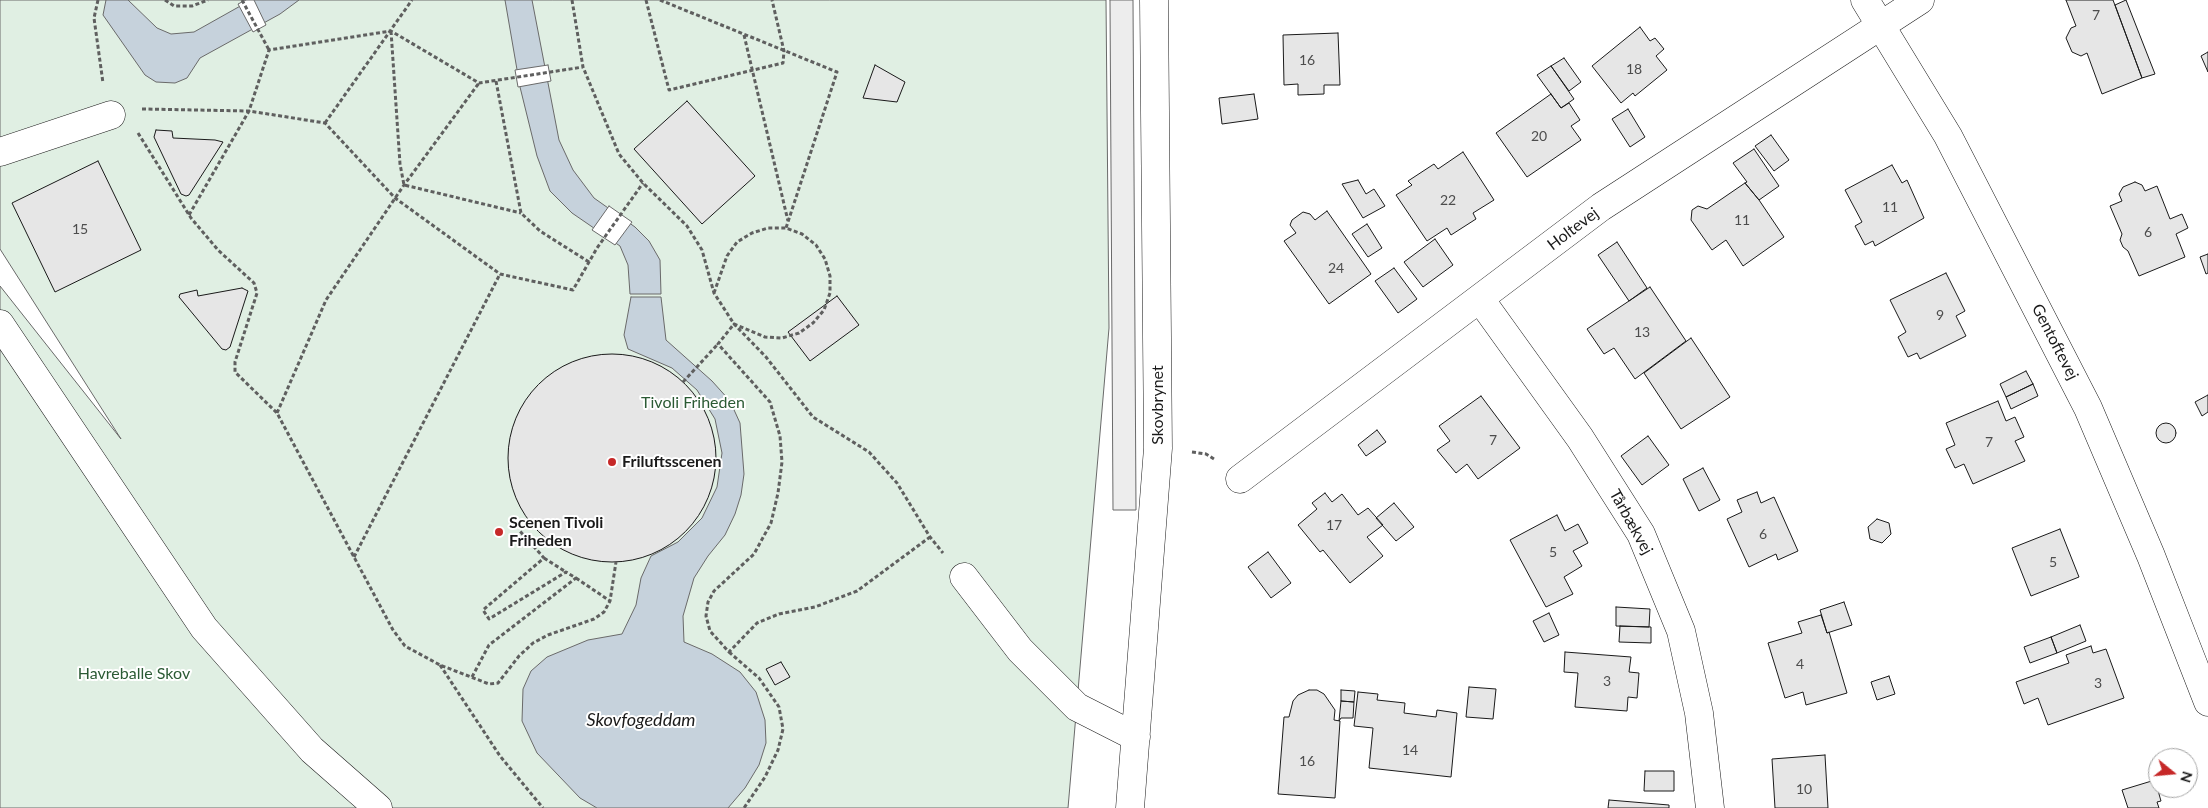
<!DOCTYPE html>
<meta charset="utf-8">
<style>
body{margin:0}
#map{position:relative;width:2208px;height:808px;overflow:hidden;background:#fff;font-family:Lato,sans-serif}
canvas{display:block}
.north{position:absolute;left:2148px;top:748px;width:50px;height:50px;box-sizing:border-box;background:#fff;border:1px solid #a3a3a3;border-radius:50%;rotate:107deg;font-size:14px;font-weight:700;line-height:20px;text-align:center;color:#1a1a1a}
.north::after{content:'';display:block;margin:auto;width:18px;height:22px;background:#c62828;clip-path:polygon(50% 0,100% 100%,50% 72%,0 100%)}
</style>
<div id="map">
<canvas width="2208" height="808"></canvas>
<div class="north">N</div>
</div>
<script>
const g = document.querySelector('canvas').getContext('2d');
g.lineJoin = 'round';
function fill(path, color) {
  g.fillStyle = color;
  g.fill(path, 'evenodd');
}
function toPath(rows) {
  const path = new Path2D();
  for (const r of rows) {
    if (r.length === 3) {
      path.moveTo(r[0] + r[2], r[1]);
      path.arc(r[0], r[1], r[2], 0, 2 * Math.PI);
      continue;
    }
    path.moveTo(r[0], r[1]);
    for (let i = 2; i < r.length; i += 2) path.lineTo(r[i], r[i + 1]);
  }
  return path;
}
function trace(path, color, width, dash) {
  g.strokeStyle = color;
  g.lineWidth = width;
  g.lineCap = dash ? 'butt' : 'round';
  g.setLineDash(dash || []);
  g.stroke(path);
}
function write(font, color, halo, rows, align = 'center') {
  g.font = font + ' Lato,sans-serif';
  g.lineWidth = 4;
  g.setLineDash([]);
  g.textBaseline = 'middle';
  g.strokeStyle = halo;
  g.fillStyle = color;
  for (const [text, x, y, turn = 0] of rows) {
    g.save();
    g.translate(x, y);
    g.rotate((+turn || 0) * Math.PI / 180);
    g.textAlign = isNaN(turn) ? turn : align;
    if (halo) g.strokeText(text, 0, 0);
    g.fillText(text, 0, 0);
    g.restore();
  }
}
const green = toPath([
 [0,0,1106,0,1109,328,1068,808,0,808,0,286,121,439,0,249,0,0]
]);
const parking = toPath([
 [1110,0,1133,0,1136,510,1113,510,1110,0]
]);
const water = toPath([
 [106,0,128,0,157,28,171,34,194,32,251,0,299,0,280,14,200,58,187,78,175,83,156,82,145,75,103,15,106,0],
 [505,0,532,0,559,140,573,170,594,198,635,227,649,241,660,260,661,294,630,294,628,265,620,246,572,213,550,191,537,156,520,87,505,0],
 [631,297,661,297,666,340,712,381,730,401,740,423,744,474,741,495,735,514,725,535,708,556,694,578,683,616,684,642,712,654,740,672,756,692,765,720,766,743,759,765,745,788,728,808,597,808,580,798,537,753,522,721,523,689,531,671,547,657,588,640,622,634,636,605,641,578,651,556,678,542,702,518,717,487,722,453,715,419,697,390,672,368,628,349,624,335,631,297]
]);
const pier = toPath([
 [246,0,254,0,266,25,253,32,238,4,246,0],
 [548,65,551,81,518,87,515,70,548,65],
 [609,206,632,222,615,245,592,230,609,206]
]);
const building = toPath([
 [2066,0,2113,0,2142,78,2102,94,2087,53,2081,56,2072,52,2066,38,2071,28,2076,26,2066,0],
 [2126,0,2155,74,2142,78,2115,5,2126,0],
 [1640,27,1650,41,1655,38,1664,49,1656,56,1667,70,1635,96,1633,93,1621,103,1592,66,1640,27],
 [1338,33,1340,85,1324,85,1324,94,1298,95,1298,84,1284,85,1283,35,1338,33],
 [2208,52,2208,72,2201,56,2208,52],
 [1564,58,1581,82,1569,91,1551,66,1564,58],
 [875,65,905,82,897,102,863,98,875,65],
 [1551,66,1574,99,1561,108,1537,75,1551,66],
 [1254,94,1258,119,1222,124,1219,98,1254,94],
 [1551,94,1561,108,1569,103,1580,120,1571,126,1581,140,1527,177,1496,133,1551,94],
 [687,101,755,176,702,224,634,149,687,101],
 [1628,109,1645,137,1630,147,1612,119,1628,109],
 [156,130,172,131,173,138,215,140,223,142,189,195,186,196,181,194,154,137,156,130],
 [1771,135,1789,160,1774,171,1755,146,1771,135],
 [1754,149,1779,186,1759,200,1745,183,1747,182,1733,163,1754,149],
 [1463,152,1494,200,1473,213,1476,219,1451,235,1447,228,1427,241,1396,195,1412,185,1408,181,1434,164,1438,169,1463,152],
 [98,161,141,250,55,292,12,203,98,161],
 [1892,165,1902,183,1907,180,1924,218,1875,246,1873,241,1865,245,1855,226,1862,222,1845,190,1892,165],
 [1358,180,1366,194,1374,189,1385,206,1363,218,1342,184,1358,180],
 [2135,182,2142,185,2145,191,2157,186,2170,219,2182,214,2188,228,2176,234,2185,257,2139,276,2128,251,2123,247,2120,240,2122,234,2110,206,2122,201,2119,194,2123,187,2135,182],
 [1745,183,1759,200,1784,237,1743,266,1726,240,1712,250,1691,220,1692,210,1698,206,1707,209,1745,183],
 [1327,211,1371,274,1329,304,1284,241,1296,233,1290,225,1292,220,1303,212,1310,214,1315,220,1327,211],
 [1367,224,1382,248,1368,257,1352,234,1367,224],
 [1435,239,1453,265,1423,287,1404,262,1435,239],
 [1617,242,1647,288,1629,301,1598,255,1617,242],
 [2208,254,2208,273,2206,274,2200,257,2208,254],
 [1394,268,1417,299,1398,313,1375,281,1394,268],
 [1946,273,1965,311,1956,316,1966,336,1920,359,1917,353,1908,357,1898,337,1906,332,1890,300,1946,273],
 [1650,287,1686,341,1635,379,1614,348,1604,354,1587,329,1650,287],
 [242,288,248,291,230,347,226,350,222,349,179,297,180,294,197,290,198,296,242,288],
 [837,296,859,325,810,361,788,332,837,296],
 [1691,338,1730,397,1681,429,1644,373,1691,338],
 [612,458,104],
 [2026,371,2033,384,2006,397,2000,384,2026,371],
 [2033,384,2038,396,2011,409,2006,397,2033,384],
 [2208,395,2208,412,2202,416,2195,402,2208,395],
 [1481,396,1520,448,1478,479,1467,464,1456,473,1437,450,1450,441,1439,426,1481,396],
 [1998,401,2006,421,2015,417,2024,437,2015,441,2025,461,1973,484,1964,464,1955,468,1946,449,1955,445,1946,423,1998,401],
 [2166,433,10],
 [1377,430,1386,442,1366,456,1358,445,1377,430],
 [1648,436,1669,465,1642,485,1621,456,1648,436],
 [1703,468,1720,500,1699,511,1683,479,1703,468],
 [1757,492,1761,503,1774,497,1798,551,1778,560,1776,554,1749,567,1727,519,1742,512,1737,500,1757,492],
 [1325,493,1332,502,1342,494,1358,515,1368,508,1383,525,1367,537,1383,556,1350,583,1323,550,1320,552,1298,525,1317,509,1312,503,1325,493],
 [1394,503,1414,527,1396,541,1376,518,1394,503],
 [1557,515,1565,531,1578,524,1588,543,1573,551,1582,566,1564,577,1573,594,1546,607,1510,540,1557,515],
 [1877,519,1889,523,1891,534,1882,543,1870,539,1868,527,1877,519],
 [2060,529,2079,577,2031,596,2012,548,2060,529],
 [1268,552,1291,583,1271,598,1248,567,1268,552],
 [1844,602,1852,625,1827,633,1820,610,1844,602],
 [1616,607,1650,609,1649,627,1616,626,1616,607],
 [1549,613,1559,635,1544,642,1533,621,1549,613],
 [1821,615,1827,633,1829,632,1847,693,1806,705,1803,692,1785,698,1768,643,1802,633,1798,622,1821,615],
 [2080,625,2086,641,2057,653,2051,637,2080,625],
 [1620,626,1651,627,1651,643,1619,642,1620,626],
 [2051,637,2057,653,2030,663,2024,647,2051,637],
 [2091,646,2093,653,2106,649,2124,698,2048,725,2038,698,2024,704,2016,682,2069,663,2066,655,2091,646],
 [1565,652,1631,657,1629,672,1639,673,1637,698,1628,697,1627,711,1575,707,1578,673,1564,672,1565,652],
 [781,662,790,677,775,685,766,669,781,662],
 [1889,676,1895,694,1877,700,1871,682,1889,676],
 [1469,687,1496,689,1493,719,1466,717,1469,687],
 [1309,690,1317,690,1324,694,1335,710,1334,720,1340,721,1335,798,1278,794,1284,717,1289,717,1293,701,1298,695,1309,690],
 [1341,690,1355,691,1354,702,1341,701,1341,690],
 [1358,692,1378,694,1377,700,1405,703,1404,713,1436,717,1437,710,1457,713,1451,777,1369,768,1373,728,1354,726,1358,692],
 [1341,701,1354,702,1353,718,1341,718,1339,721,1341,701],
 [1825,755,1828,808,1775,808,1772,759,1825,755],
 [1645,771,1674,771,1674,791,1644,791,1645,771],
 [2155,780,2161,801,2157,802,2159,808,2128,808,2122,790,2155,780],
 [1609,800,1669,805,1669,808,1608,808,1609,800]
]);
const path = toPath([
 [98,0,94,18,103,83],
 [165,0,174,6,192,6,208,0],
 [242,0,269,50],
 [572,0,583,67,619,154,643,183,687,226,702,250,714,293,734,324,766,357,813,417,869,452,897,483,930,537,943,553],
 [646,0,669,90,783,63,784,51,772,0],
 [660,0,837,72,786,228],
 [391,31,400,164,404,185,521,213],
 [744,35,788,221],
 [496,81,521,213,540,231,589,262],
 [142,109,249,111,269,50,391,31,479,83,583,67],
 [325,123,412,0],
 [138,133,191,218,218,250,254,283,257,293,235,362,235,372,277,413,393,630,405,646,440,665,489,684,498,683,519,656,533,643,548,635,594,619,604,612,610,601,616,562],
 [189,215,249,111,325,123,395,198,500,274,573,290,597,248,643,183],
 [714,293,727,256,737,242,752,233,768,228,786,228,802,234,816,245,825,259,830,276,830,293,824,310,813,323,799,333,782,338,765,337,734,324,718,344,770,402,780,436,782,462,778,493,771,523,754,554,714,591,708,602,706,616,710,631,729,652,757,623,779,614,815,607,857,591,930,537],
 [683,382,718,344],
 [277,413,326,300,404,185,479,83],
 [1192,452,1206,454,1214,459],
 [354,557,500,274],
 [544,558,566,572],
 [576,578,610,601],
 [729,652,759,678,779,707,783,729,778,750,765,777,744,808],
 [440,665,500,756,543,808],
 [472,677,489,645,576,578,566,572,489,619,483,610,544,558,519,530]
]);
const minor = toPath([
 [1865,0,1948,136,2088,408,2151,556,2208,702],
 [0,152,111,115],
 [1480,299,1580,438,1641,534,1681,631,1699,713,1710,808],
 [0,324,204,628,312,750,378,808],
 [1240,479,1601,207,1920,0],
 [964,577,1020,650,1077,707,1136,737],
 [1130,808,1158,448,1154,0]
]);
const markers = [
 [612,462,5,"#c62828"],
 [499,532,5,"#c62828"]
];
const numberNames = [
 ["7",2096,15],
 ["16",1307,60],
 ["18",1634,69],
 ["20",1539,136],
 ["22",1448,200],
 ["11",1890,207],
 ["11",1742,220],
 ["15",80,229],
 ["6",2148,232],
 ["24",1336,268],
 ["9",1940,315],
 ["13",1642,332],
 ["7",1493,440],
 ["7",1989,442],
 ["17",1334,525],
 ["6",1763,534],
 ["5",1553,552],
 ["5",2053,562],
 ["4",1800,664],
 ["3",1607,681],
 ["3",2098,683],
 ["14",1410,750],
 ["16",1307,761],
 ["10",1804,789]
];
const streetNames = [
 ["Holtevej",1573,229,-37],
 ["Gentoftevej",2055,342,63],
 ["Skovbrynet",1158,405,-90],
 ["Tårbækvej",1631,522,61]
];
const parkNames = [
 ["Tivoli Friheden",693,403],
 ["Havreballe Skov",134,674]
];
const poiNames = [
 ["Friluftsscenen",622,462],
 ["Scenen Tivoli",509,523],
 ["Friheden",509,541]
];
const waterNames = [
 ["Skovfogeddam",641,720]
];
fill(green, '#e0efe3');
trace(green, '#6a6a6a', 1);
fill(parking, '#ededed');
trace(parking, '#6a6a6a', 1);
fill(water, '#c6d2dc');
trace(water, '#6a6a6a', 1);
fill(pier, '#fff');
trace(pier, '#6a6a6a', 1);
fill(building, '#e6e6e6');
trace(building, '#1a1a1a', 1);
trace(minor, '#1a1a1a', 29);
trace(path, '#5f5f5f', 3, [4, 2.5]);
trace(minor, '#fff', 28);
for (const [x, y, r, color] of markers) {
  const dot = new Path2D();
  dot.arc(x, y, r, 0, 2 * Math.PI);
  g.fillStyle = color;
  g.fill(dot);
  trace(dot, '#fff', 2);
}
write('14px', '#4d4d4d', null, numberNames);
write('16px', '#1a1a1a', '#fff', streetNames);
write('16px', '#2b5a34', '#fff', parkNames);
write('bold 16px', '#1a1a1a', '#fff', poiNames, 'left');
write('italic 18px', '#1a1a1a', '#fff', waterNames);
</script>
